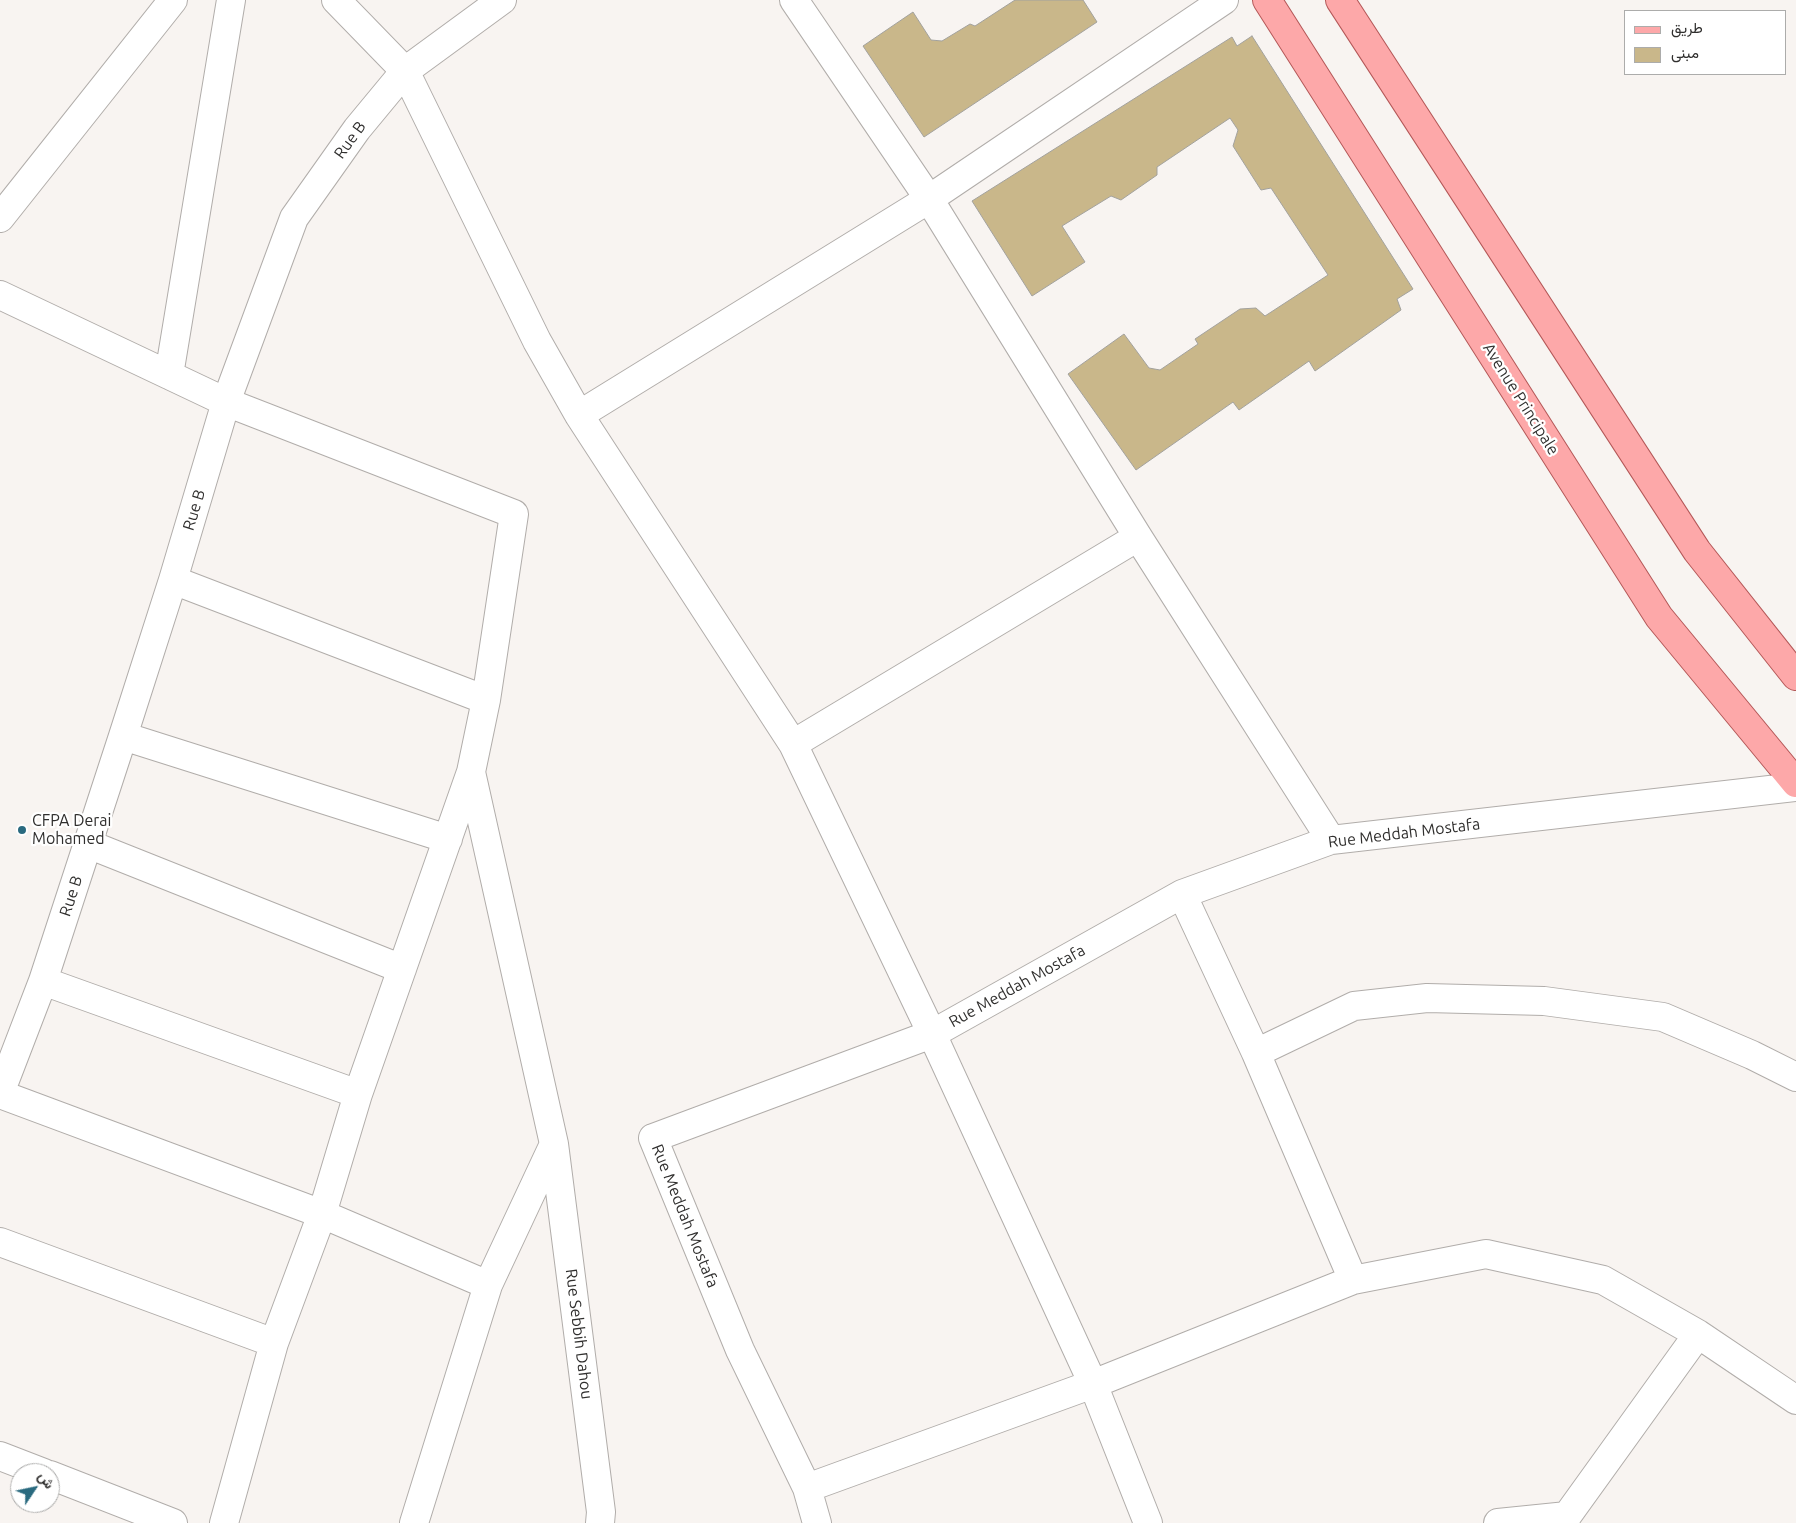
<!DOCTYPE html>
<meta charset="utf-8">
<style>
body{margin:0}
#map{position:relative;width:1796px;height:1523px;overflow:hidden;background:#f8f4f1;font-family:Ubuntu,Vazirmatn,sans-serif}
canvas{display:block}
.legend{position:absolute;left:1624px;top:10px;width:162px;height:65px;box-sizing:border-box;background:#fff;border:1px solid #acacab;margin:0;padding:6px 9px;list-style:none;font-size:15px;color:#302f2e}
.legend li{display:flex;align-items:center;gap:10px;height:25px}
.legend b{width:25px;border:1px solid #acacab}
.north{position:absolute;left:10px;top:1463px;width:50px;height:50px;box-sizing:border-box;background:#fff;border:1px solid #acacab;border-radius:50%;rotate:56deg;font-size:14px;font-weight:700;line-height:20px;text-align:center;color:#302f2e}
.north::after{content:'';display:block;margin:auto;width:18px;height:22px;background:#2a6a7f;clip-path:polygon(50% 0,100% 100%,50% 72%,0 100%)}
</style>
<div id="map">
<canvas width="1796" height="1523"></canvas>
<ul class="legend">
<li><b style="height:6px;background:#fda8a9"></b>طريق</li>
<li><b style="height:14px;background:#c9b78a"></b>مبنى</li>
</ul>
<div class="north">ش</div>
</div>
<script>
const g = document.querySelector('canvas').getContext('2d');
g.lineJoin = 'round';
function fill(path, color) {
  g.fillStyle = color;
  g.fill(path, 'evenodd');
}
function toPath(rows) {
  const path = new Path2D();
  for (const r of rows) {
    path.moveTo(r[0], r[1]);
    for (let i = 2; i < r.length; i += 2) path.lineTo(r[i], r[i + 1]);
  }
  return path;
}
function trace(path, color, width, dash) {
  g.strokeStyle = color;
  g.lineWidth = width;
  g.lineCap = dash ? 'butt' : 'round';
  g.setLineDash(dash || []);
  g.stroke(path);
}
function write(font, color, halo, rows, align = 'center') {
  g.font = font + ' Ubuntu,sans-serif';
  g.lineWidth = 4.5;
  g.setLineDash([]);
  g.textBaseline = 'middle';
  g.strokeStyle = halo;
  g.fillStyle = color;
  for (const [text, x, y, turn = 0] of rows) {
    g.save();
    g.translate(x, y);
    g.rotate((+turn || 0) * Math.PI / 180);
    g.textAlign = isNaN(turn) ? turn : align;
    if (halo) g.strokeText(text, 0, 0);
    g.fillText(text, 0, 0);
    g.restore();
  }
}
const building = toPath([
 [1015,0,1083,0,1097,22,924,137,863,46,913,12,931,40,942,41,970,24,975,26,1015,0],
 [1252,36,1413,289,1397,299,1401,310,1315,371,1309,361,1239,410,1233,402,1136,470,1068,374,1124,334,1149,368,1160,370,1198,344,1195,339,1240,309,1256,308,1265,316,1328,275,1271,188,1261,190,1233,146,1238,130,1230,118,1157,167,1157,175,1121,200,1111,196,1062,226,1085,262,1032,296,972,201,1232,37,1237,46,1252,36]
]);
const minor = toPath([
 [336,0,405,71,537,341,579,415,793,744,932,1034,1093,1384,1148,1523],
 [794,0,929,199,1138,537,1331,840],
 [0,218,173,0],
 [0,295,226,402,514,514,486,700,471,772,358,1094,322,1214,274,1343,224,1523],
 [169,375,231,0],
 [579,415,929,199,1224,0],
 [173,580,486,700],
 [123,736,448,839],
 [793,744,1138,537],
 [88,844,402,969],
 [1182,894,1256,1053,1353,1280],
 [43,981,358,1094],
 [1256,1053,1354,1006,1427,998,1544,1001,1663,1017,1752,1055,1796,1077],
 [0,1093,43,981,123,736,173,580,226,402,294,218,357,129,405,71,502,0],
 [0,1094,322,1214,488,1285],
 [554,1144,601,1512,600,1523],
 [0,1242,274,1343],
 [0,1456,44,1473],
 [50,1475,173,1523],
 [807,1488,1093,1384,1353,1280,1486,1254,1603,1280,1698,1334,1796,1400],
 [414,1523,488,1285,554,1144,471,772],
 [817,1523,807,1488,740,1350,653,1138,932,1034,1182,894,1331,840,1796,787],
 [1498,1523,1567,1516],
 [1565,1523,1567,1516,1698,1334]
]);
const primary = toPath([
 [1267,0,1659,617,1796,783],
 [1340,0,1697,551,1796,676]
]);
const markers = [
 [22,830,5,"#2a6a7f"]
];
const streetNames = [
 ["Rue B",350,140,-54],
 ["Avenue Principale",1521,399,58],
 ["Rue B",194,510,-73],
 ["Rue Meddah Mostafa",1404,833,-7],
 ["Rue B",71,896,-72],
 ["Rue Meddah Mostafa",1017,986,-29],
 ["Rue Meddah Mostafa",685,1216,68],
 ["Rue Sebbih Dahou",579,1334,83]
];
const poiNames = [
 ["CFPA Derai",32,821],
 ["Mohamed",32,839]
];
fill(building, '#c9b78a');
trace(building, '#a2a19d', 1);
trace(minor, '#b1adaa', 30);
trace(primary, '#b45858', 30);
trace(minor, '#fff', 28);
trace(primary, '#fda8a9', 28);
for (const [x, y, r, color] of markers) {
  const dot = new Path2D();
  dot.arc(x, y, r, 0, 2 * Math.PI);
  g.fillStyle = color;
  g.fill(dot);
  trace(dot, '#fff', 2);
}
write('16px', '#302f2e', '#fff', streetNames);
write('16px', '#302f2e', '#fff', poiNames, 'left');
</script>
